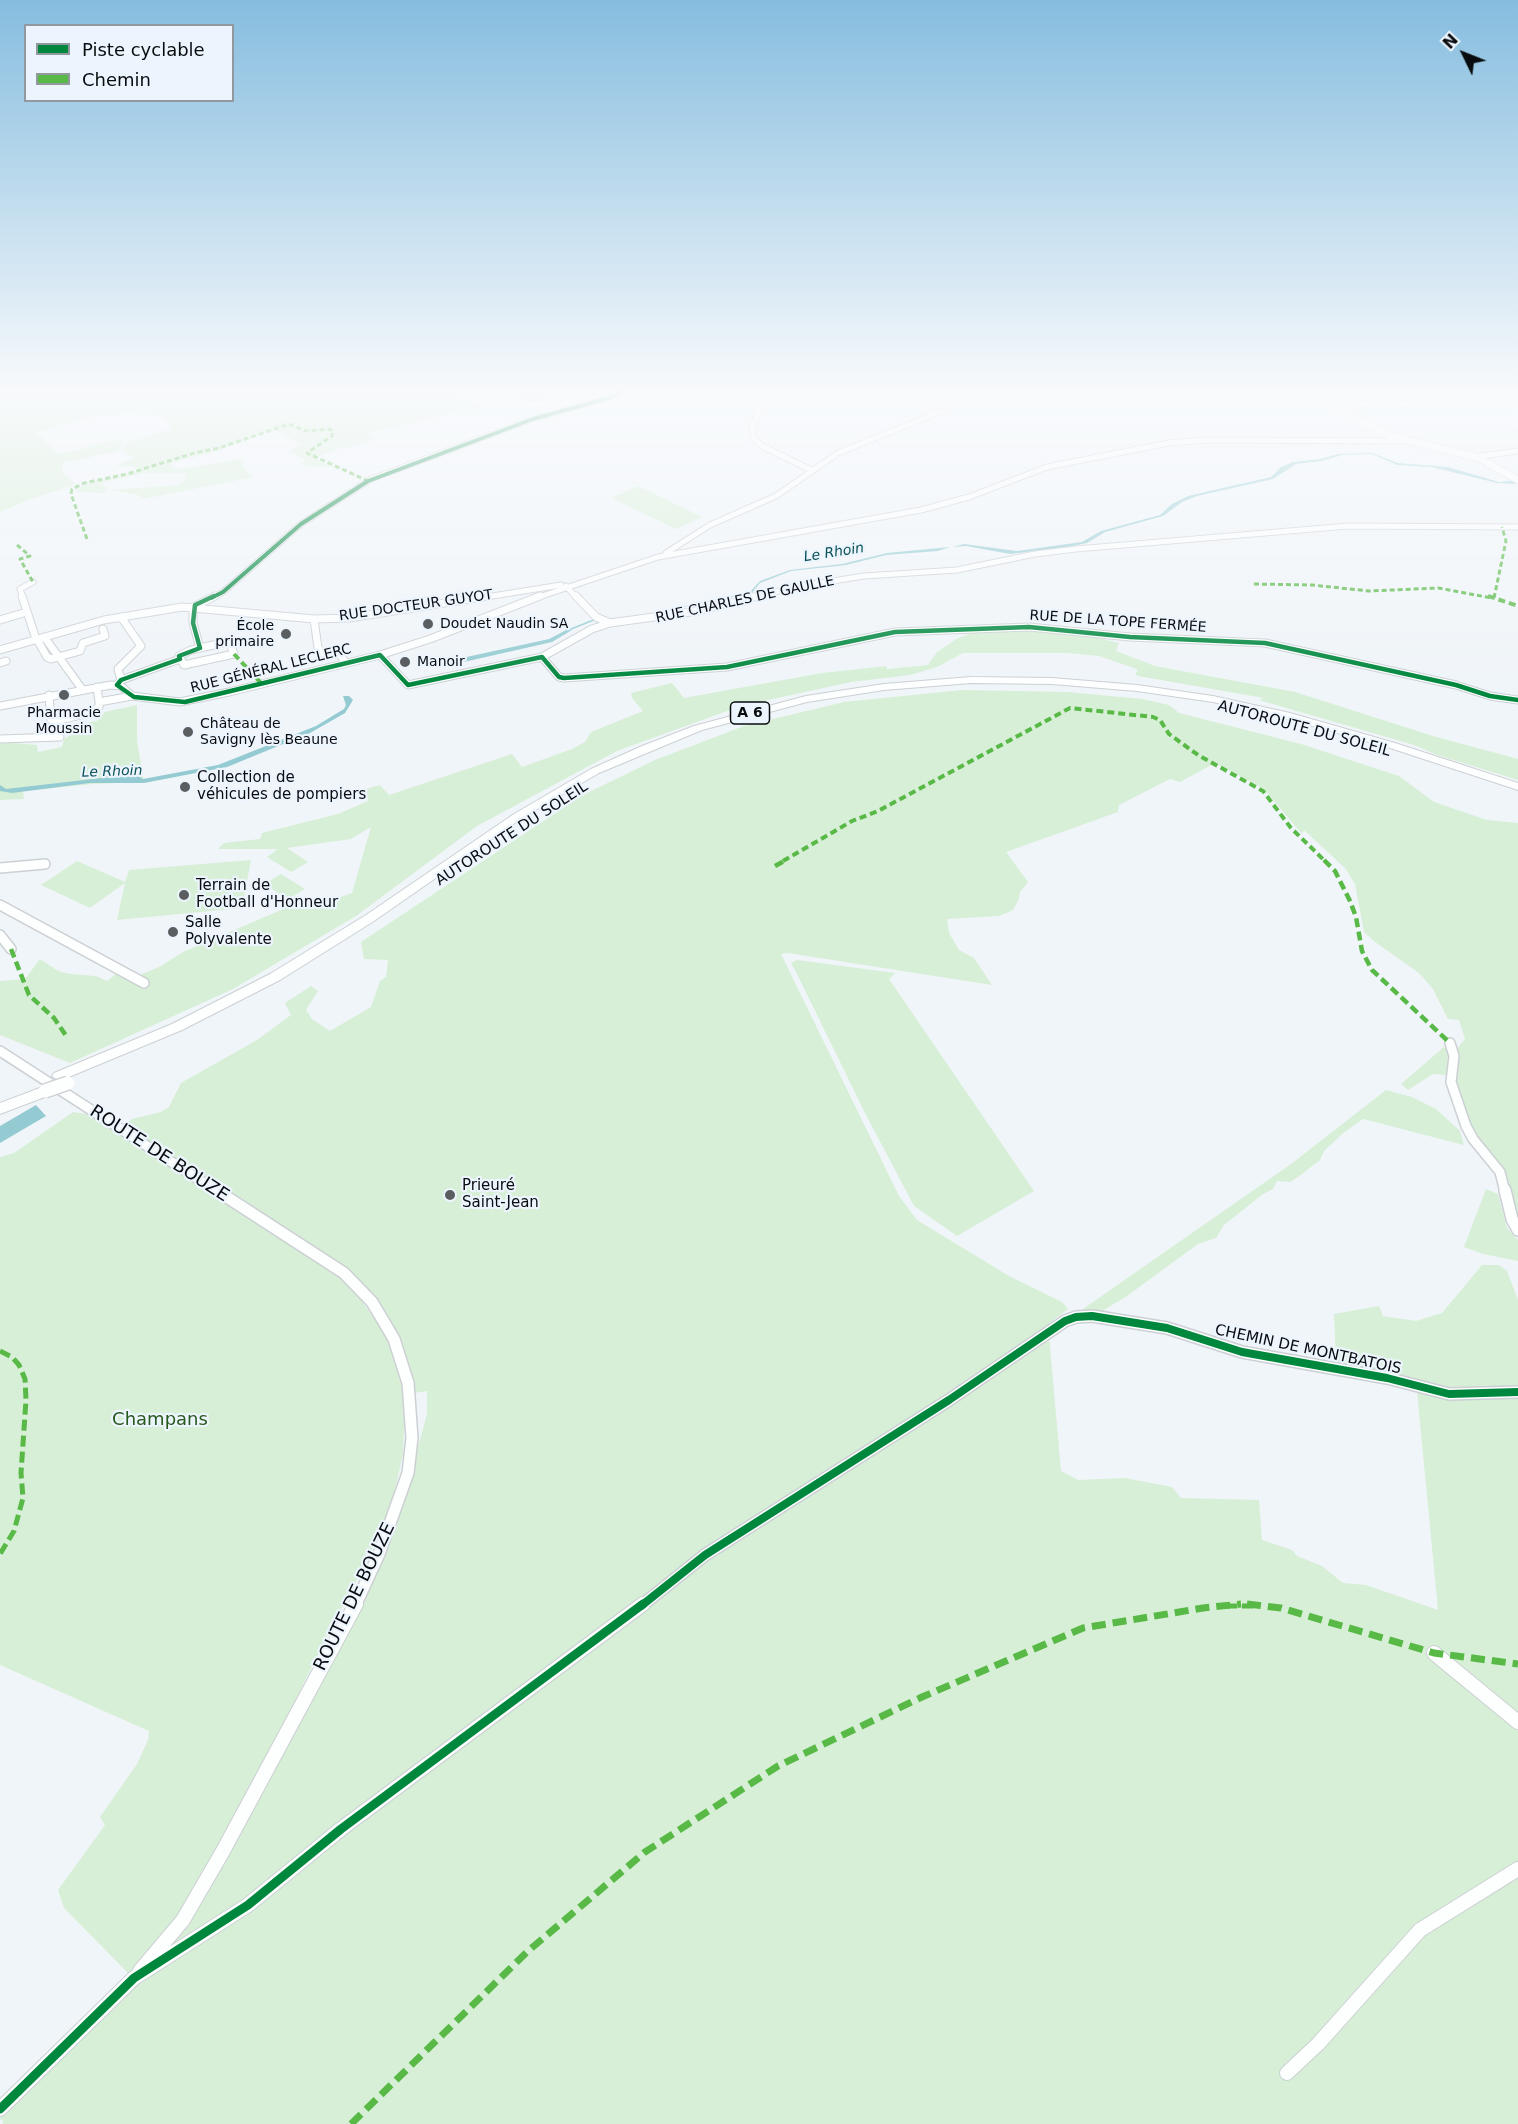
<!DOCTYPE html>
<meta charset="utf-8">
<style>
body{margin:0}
#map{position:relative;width:1518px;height:2124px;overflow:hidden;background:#f0f5f9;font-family:"DejaVu Sans",sans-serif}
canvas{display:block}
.legend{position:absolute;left:24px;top:24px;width:210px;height:78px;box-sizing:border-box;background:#ecf5fd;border:2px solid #91989e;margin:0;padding:8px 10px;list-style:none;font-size:18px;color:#090c0f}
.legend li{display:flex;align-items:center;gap:12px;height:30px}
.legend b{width:30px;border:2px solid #91989e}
.north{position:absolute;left:1434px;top:24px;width:60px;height:60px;-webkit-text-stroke:4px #ecf5fd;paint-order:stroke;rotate:313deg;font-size:16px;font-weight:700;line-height:24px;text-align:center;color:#090c0f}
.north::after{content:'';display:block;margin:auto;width:21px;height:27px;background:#090c0f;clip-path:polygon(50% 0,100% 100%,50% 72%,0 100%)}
</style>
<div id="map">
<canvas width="1518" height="2124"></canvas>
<ul class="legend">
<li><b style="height:8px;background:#00873e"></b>Piste cyclable</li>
<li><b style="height:8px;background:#58b947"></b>Chemin</li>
</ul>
<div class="north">N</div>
</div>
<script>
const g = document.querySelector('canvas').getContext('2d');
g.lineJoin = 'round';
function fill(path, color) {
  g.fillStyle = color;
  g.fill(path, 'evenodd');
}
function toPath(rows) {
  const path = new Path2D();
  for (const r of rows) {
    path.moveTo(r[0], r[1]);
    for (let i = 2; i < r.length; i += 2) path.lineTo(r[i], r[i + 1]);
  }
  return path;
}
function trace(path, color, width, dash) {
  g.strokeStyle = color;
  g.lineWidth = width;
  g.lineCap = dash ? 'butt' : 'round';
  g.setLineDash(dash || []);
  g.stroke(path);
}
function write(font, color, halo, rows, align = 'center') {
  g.font = font + ' "DejaVu Sans",sans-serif';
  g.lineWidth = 4.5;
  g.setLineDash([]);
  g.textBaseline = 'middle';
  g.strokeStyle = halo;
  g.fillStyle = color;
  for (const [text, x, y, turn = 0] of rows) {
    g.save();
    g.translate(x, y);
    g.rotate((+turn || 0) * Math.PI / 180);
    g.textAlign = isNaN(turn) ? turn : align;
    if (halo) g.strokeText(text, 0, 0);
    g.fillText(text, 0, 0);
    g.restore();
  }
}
const green = toPath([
 [0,387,488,387,473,389,456,396,481,406,474,409,462,409,402,426,392,426,366,434,375,439,348,448,340,448,314,458,331,467,300,465,306,460,291,452,292,449,300,444,277,431,272,431,214,452,171,463,173,468,183,469,241,459,244,460,242,467,254,477,143,499,138,495,111,490,179,485,185,479,187,473,145,473,104,482,103,485,108,489,103,490,106,493,77,492,77,489,87,483,137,472,139,468,115,466,134,458,121,450,128,442,173,430,162,418,147,409,109,416,98,416,35,432,59,454,115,440,125,441,118,451,63,463,62,472,75,483,71,486,28,500,0,512],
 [541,387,551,387,550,388,561,391,540,402,532,403,517,397,534,392],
 [638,486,702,517,676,529,611,498],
 [1027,628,1069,632,1076,636,1086,635,1119,643,1116,651,1155,666,1295,692,1433,736,1518,759,1518,780,1437,755,1414,745,1259,700,1264,698,1138,676,1135,674,1138,670,1134,668,1099,656,1066,653,963,653,937,667,910,675,851,682,741,706,617,751,477,826,356,916,233,989,70,1063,0,1035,0,981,25,979,40,959,58,971,70,974,96,976,107,981,118,972,133,978,161,966,183,952,309,898,335,899,352,893,371,827,351,839,287,848,308,862,291,872,267,857,278,849,218,849,224,843,260,839,262,833,338,814,368,801,366,789,380,785,389,795,512,754,522,767,572,749,585,742,591,732,643,711,632,698,631,693,672,683,684,698,822,673,886,666,887,669,928,665,937,652,958,638,971,633,956,632],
 [962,690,1068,692,1142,699,1169,705,1179,713,1301,744,1399,776,1434,802,1487,820,1518,823,1518,1221,1503,1171,1472,1131,1454,1080,1457,1049,1465,1039,1459,1020,1448,1019,1433,989,1419,973,1375,942,1364,932,1355,884,1345,868,1304,830,1302,834,1263,788,1215,763,1180,782,1170,779,1119,805,1118,812,1006,852,1028,882,1020,892,1019,899,1013,910,999,916,947,919,949,933,959,950,974,958,992,985,788,953,781,954,899,1196,917,1220,1009,1276,1062,1302,1068,1309,1048,1324,1061,1471,1078,1480,1125,1478,1172,1487,1181,1498,1259,1500,1262,1540,1292,1550,1297,1556,1322,1566,1343,1583,1366,1585,1438,1610,1416,1381,1336,1363,1334,1314,1379,1306,1383,1316,1416,1321,1442,1313,1482,1265,1499,1265,1507,1271,1518,1300,1518,2124,3,2124,2,2119,0,2120,0,2112,168,1948,195,1913,330,1667,377,1568,402,1506,427,1414,427,1391,414,1393,409,1363,389,1317,357,1279,324,1254,122,1127,132,1119,161,1112,169,1107,181,1083,257,1040,291,1015,285,1003,311,986,318,991,306,1010,312,1019,330,1031,371,1007,380,981,386,977,388,960,364,959,361,942,583,795,655,760,744,726,844,702],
 [137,705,137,741,144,782,93,784,23,791,24,799,0,800,0,742,37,745,38,752,62,747,64,739,74,733,73,725,97,721,105,712],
 [251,860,242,908,117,920,125,883,90,908,41,885,77,861,125,882,129,870],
 [281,874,305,889,288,899,264,884],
 [797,960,895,973,889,979,1034,1191,957,1236,914,1206,865,1113,796,972,791,963],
 [1444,1047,1448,1050,1447,1075,1433,1074,1408,1090,1401,1084],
 [1386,1090,1412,1097,1436,1109,1460,1131,1464,1145,1363,1119,1342,1134,1324,1151,1320,1160,1298,1177,1290,1182,1277,1181,1273,1189,1263,1194,1224,1225,1216,1238,1198,1244,1127,1296,1104,1310,1103,1315,1084,1312,1083,1309,1291,1164],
 [73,1112,86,1114,335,1273,356,1293,384,1332,400,1370,405,1407,403,1454,391,1506,366,1563,329,1632,254,1785,179,1915,129,1974,64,1908,58,1890,105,1825,100,1817,137,1764,148,1740,149,1731,0,1665,0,1157,14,1153],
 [1486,1189,1498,1194,1507,1228,1518,1240,1518,1261,1483,1254,1464,1247]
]);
const water = toPath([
 [1372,453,1398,463,1448,467,1499,482,1516,480,1518,484,1497,483,1431,467,1397,465,1372,454,1342,455,1322,461,1296,464,1273,479,1197,496,1182,502,1163,516,1105,532,1087,543,1068,547,1010,554,966,546,953,547,964,544,1017,551,1082,542,1101,531,1160,515,1172,504,1188,496,1271,477,1281,467,1293,462,1320,459,1339,454],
 [950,547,938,551,886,555,846,565,791,571,760,583,752,593,658,612,750,592,760,581,790,570,842,564,887,553],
 [570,628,572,630,552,642,455,664,453,660,549,639],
 [343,696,349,696,353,700,345,713,310,733,227,767,144,783,90,783,12,793,0,791,0,785,6,789,119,776,137,775,143,779,218,765,316,726,344,709,346,705],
 [36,1105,46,1116,0,1143,0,1126]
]);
const stream = toPath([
 [571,629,596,619]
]);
const minorFar4 = toPath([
 [754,387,753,397,759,411,752,427,754,439,764,447,811,470],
 [894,387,922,394,955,394],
 [1335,409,1469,387],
 [1474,457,1518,451],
 [666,553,710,525,776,496,838,453,944,410,962,387],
 [566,586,577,598],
 [23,598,20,589,33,582],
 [212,598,223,592,301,524,371,479,533,419,609,398,628,387],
 [480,598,561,585],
 [536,598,658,557,921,510,969,497,1047,467,1168,443,1208,440,1409,441],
 [752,598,795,587,864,576,957,570,1035,554,1076,549,1348,526,1518,527]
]);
const minorFar3 = toPath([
 [22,596,35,636,47,657,51,659,80,651,83,643,105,636,103,629],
 [576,596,596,617,610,623,698,611,758,596],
 [193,607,215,596],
 [193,607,193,623,200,648],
 [121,617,141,646,118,669,121,680],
 [314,619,318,648,322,653,337,651,346,663],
 [0,620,27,612],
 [45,638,82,689],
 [222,643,230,643,234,654,184,665,179,656,191,650,222,643],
 [0,650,104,620,182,607,314,619,349,618,489,596],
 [380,655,408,685,542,657,592,629,610,623],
 [542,657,559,677,564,678,727,667,895,632,1029,627,1130,637,1265,643,1456,685,1490,696,1518,700],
 [0,663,6,661],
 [117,685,121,680,180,659],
 [97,687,99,702,132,696,180,702,229,692,380,655,430,639,540,596],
 [49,695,51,720,56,721],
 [0,706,111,685,121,686,132,696],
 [0,739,60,737,56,721,89,713,99,707,99,702]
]);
const minorFar2 = toPath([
 [0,868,45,864],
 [0,905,144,983],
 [0,935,11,949],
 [1450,1043,1454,1056,1451,1082,1466,1126,1473,1139,1500,1172,1505,1192],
 [0,1051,218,1192]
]);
const minorFar1 = toPath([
 [216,1190,344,1273,372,1302,394,1339,408,1383,412,1438,408,1473,379,1554,355,1606],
 [1505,1190,1512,1219,1518,1230],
 [641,1606,705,1555,949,1400,1065,1321,1076,1317,1092,1316,1167,1328,1242,1352,1387,1378,1449,1394,1518,1392]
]);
const minor = toPath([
 [1434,1653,1518,1722],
 [140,1971,183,1920,223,1851,356,1604],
 [1287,2073,1318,2044,1420,1930,1518,1869],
 [0,2109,134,1978,248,1905,341,1829,643,1604]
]);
const major = toPath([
 [1292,387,1391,436,1479,458,1518,480]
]);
const highway = toPath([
 [971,677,1052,678,1137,685,1213,696,1290,713,1395,743,1518,783,1518,790,1387,747,1284,718,1213,702,1137,691,1052,684,971,683,884,690,807,702,702,730,599,773,522,818,374,921,280,980,182,1030,64,1079,59,1081,52,1076,54,1073,172,1024,270,974,366,915,514,814,591,769,642,746,694,726,806,696,884,684,971,677],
 [45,1086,50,1087,52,1091,50,1095,0,1114,0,1103,45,1086]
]);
const highwayBridge = toPath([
 [45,1091,68,1083]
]);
const quietFar4 = toPath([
 [87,539,71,494,72,489,84,483,127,474,194,453,219,448,289,424,306,431,330,429,333,431,332,436,307,453,368,481],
 [17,545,30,556,20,559,33,582],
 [1254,584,1312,585,1369,591,1438,588,1492,598],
 [1494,598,1506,541,1502,527]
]);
const quietFar3 = toPath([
 [1488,596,1518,606],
 [234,654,261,683],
 [783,861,852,821,878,811,1070,708,1153,717,1160,720,1169,734,1198,755,1263,791,1291,828,1325,861]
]);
const quietFar2 = toPath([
 [1324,860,1335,871,1350,901,1356,917,1362,951,1372,970,1450,1043],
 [775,866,786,860],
 [11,949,29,995,54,1018,67,1037]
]);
const quietFar1 = toPath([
 [0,1351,12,1357,19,1365,25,1379,26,1400,21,1473,23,1498,14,1531,0,1554],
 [1226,1606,1260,1606]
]);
const quiet = toPath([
 [1247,1604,1281,1608,1434,1653,1518,1664],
 [351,2124,528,1951,645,1852,778,1766,922,1697,1083,1628,1203,1608,1241,1604]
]);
const cyclewayFar3 = toPath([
 [211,598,223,592,301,524,368,481,533,419,609,398,628,387]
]);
const cyclewayFar2 = toPath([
 [214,596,195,605,193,623,200,648,179,656,180,659,121,680,117,685,134,697,185,702,380,655,408,685,542,657,559,677,564,678,727,667,895,632,1029,627,1130,637,1265,643,1456,685,1490,696,1518,700]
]);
const cyclewayFar1 = toPath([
 [641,1606,705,1555,949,1400,1065,1321,1076,1317,1092,1316,1167,1328,1242,1352,1387,1378,1449,1394,1518,1392]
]);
const cycleway = toPath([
 [0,2109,134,1978,248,1905,341,1829,643,1604]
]);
const markers = [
 [428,624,6,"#5a5e61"],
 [286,634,6,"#5a5e61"],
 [405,662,6,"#5a5e61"],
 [64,695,6,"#5a5e61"],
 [188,732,6,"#5a5e61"],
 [185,787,6,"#5a5e61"],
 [184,895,6,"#5a5e61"],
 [173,932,6,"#5a5e61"],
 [450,1195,6,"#5a5e61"]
];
const farWaternames = [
 ["Le Rhoin",834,553,-9],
 ["Le Rhoin",112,772,-2]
];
const farStreetnames = [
 ["RUE CHARLES DE GAULLE",745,600,-12],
 ["RUE DOCTEUR GUYOT",416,606,-8],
 ["RUE DE LA TOPE FERMÉE",1118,622,4],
 ["RUE GÉNÉRAL LECLERC",271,669,-14]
];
const farPoinames = [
 ["Doudet Naudin SA",440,624],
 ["École",274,626,"right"],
 ["primaire",274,642,"right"],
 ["Manoir",417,662],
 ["Pharmacie",64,713,"center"],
 ["Moussin",64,729,"center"],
 ["Château de",200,724],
 ["Savigny lès Beaune",200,740]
];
const shields = [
 [750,713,39]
];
const shieldNames = [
 ["A 6",750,713]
];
const streetNames = [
 ["AUTOROUTE DU SOLEIL",1304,729,15],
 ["AUTOROUTE DU SOLEIL",512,834,-33],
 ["CHEMIN DE MONTBATOIS",1308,1350,12]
];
const poiNames = [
 ["Collection de",197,778],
 ["véhicules de pompiers",197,795],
 ["Terrain de",196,886],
 ["Football d'Honneur",196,903],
 ["Salle",185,923],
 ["Polyvalente",185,940],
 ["Prieuré",462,1186],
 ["Saint-Jean",462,1203]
];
const nearStreetnames = [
 ["ROUTE DE BOUZE",159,1154,33],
 ["ROUTE DE BOUZE",355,1597,-64]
];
const nearParknames = [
 ["Champans",160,1420]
];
fill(green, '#d7efd6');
fill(water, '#94cbd2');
trace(stream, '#94cbd2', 1.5);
trace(minorFar4, '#ccd0d4', 7);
trace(minorFar3, '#ccd0d4', 9);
trace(minorFar2, '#ccd0d4', 12);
trace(minorFar1, '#ccd0d4', 14);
trace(minor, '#ccd0d4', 16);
trace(major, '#ccd0d4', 8);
trace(highway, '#ccd0d4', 2);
trace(minorFar4, '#fdfefe', 5);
trace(minorFar3, '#fdfefe', 7);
trace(minorFar2, '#fdfefe', 9);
trace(minorFar1, '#fdfefe', 11);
trace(minor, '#fdfefe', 14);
trace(major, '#fdfefe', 7);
fill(highway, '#fdfefe');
trace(highwayBridge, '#ccd0d4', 16, []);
trace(highwayBridge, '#fdfefe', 13);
trace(quietFar4, '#58b947', 3, [5, 3]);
trace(quietFar3, '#58b947', 4, [7, 4]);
trace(quietFar2, '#58b947', 4.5, [9, 4.5]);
trace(quietFar1, '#58b947', 5, [11, 5]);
trace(quiet, '#58b947', 7, [14, 7]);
trace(cyclewayFar3, '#00873e', 4);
trace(cyclewayFar2, '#00873e', 4.5);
trace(cyclewayFar1, '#00873e', 8);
trace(cycleway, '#00873e', 9);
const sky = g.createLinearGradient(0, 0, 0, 684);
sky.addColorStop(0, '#86bddf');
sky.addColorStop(0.57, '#f8fafc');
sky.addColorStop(1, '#f8fafc00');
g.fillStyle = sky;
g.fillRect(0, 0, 1518, 684);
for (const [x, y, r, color] of markers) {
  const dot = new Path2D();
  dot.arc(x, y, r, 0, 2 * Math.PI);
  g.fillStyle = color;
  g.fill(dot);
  trace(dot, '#ecf5fd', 2);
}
write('italic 14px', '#095057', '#ecf5fd', farWaternames);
write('14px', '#090c0f', '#ecf5fd', farStreetnames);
write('14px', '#090c0f', '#ecf5fd', farPoinames, 'left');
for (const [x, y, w] of shields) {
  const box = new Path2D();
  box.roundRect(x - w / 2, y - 11, w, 22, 4.5);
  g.fillStyle = '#ecf5fd';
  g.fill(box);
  trace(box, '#090c0f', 1.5);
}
write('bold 14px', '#090c0f', null, shieldNames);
write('15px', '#090c0f', '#ecf5fd', streetNames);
write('15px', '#090c0f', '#ecf5fd', poiNames, 'left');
write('18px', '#090c0f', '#ecf5fd', nearStreetnames);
write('18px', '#26591c', '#ecf5fd', nearParknames);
</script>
